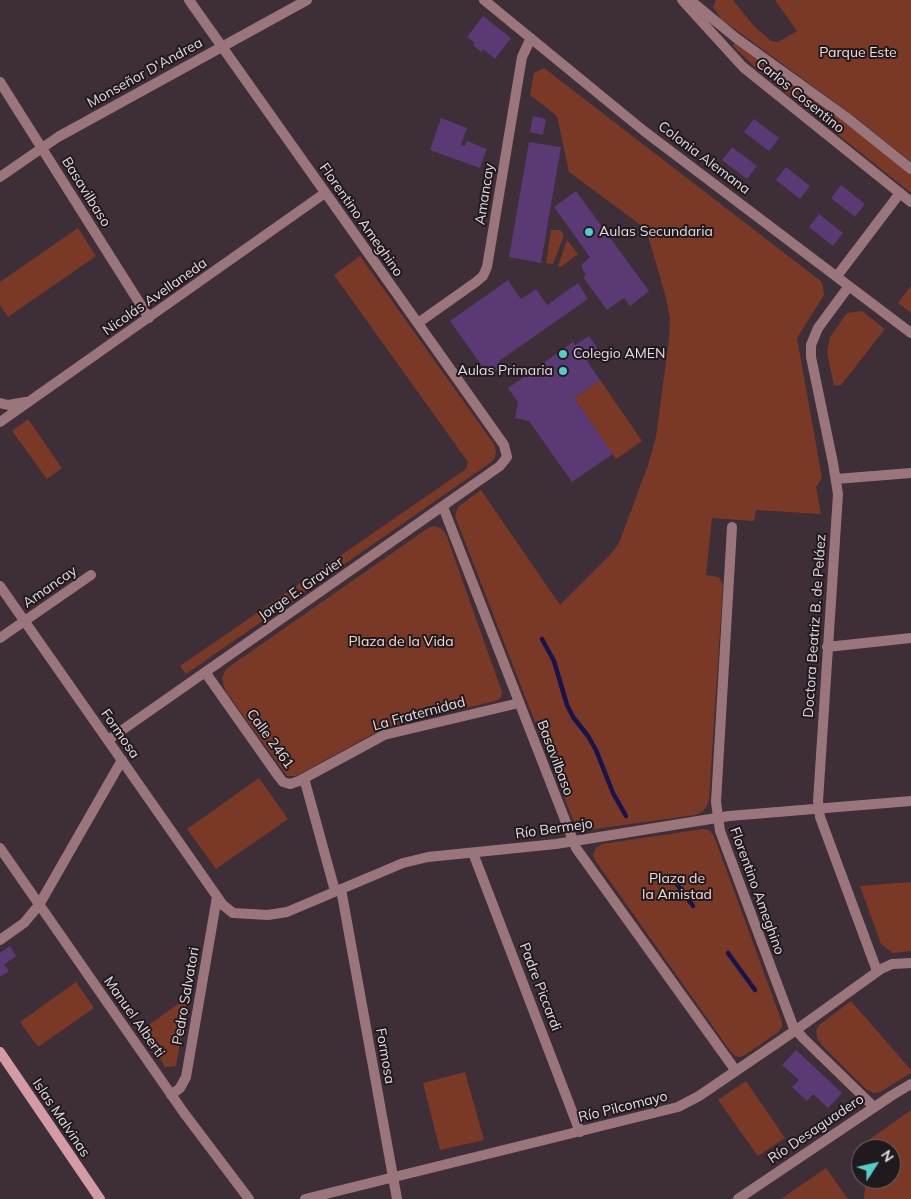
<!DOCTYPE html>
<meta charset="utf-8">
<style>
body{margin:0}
#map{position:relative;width:911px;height:1199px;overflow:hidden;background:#3d2e38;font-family:Mulish,sans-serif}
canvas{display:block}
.north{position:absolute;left:851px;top:1139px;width:50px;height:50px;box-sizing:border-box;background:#20191d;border:1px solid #6e666b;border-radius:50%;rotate:55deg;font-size:14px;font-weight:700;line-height:20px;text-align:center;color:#e4dae1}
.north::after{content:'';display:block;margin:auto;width:18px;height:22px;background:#54cdc7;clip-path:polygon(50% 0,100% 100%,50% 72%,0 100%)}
</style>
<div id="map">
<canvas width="911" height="1199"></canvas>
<div class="north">N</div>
</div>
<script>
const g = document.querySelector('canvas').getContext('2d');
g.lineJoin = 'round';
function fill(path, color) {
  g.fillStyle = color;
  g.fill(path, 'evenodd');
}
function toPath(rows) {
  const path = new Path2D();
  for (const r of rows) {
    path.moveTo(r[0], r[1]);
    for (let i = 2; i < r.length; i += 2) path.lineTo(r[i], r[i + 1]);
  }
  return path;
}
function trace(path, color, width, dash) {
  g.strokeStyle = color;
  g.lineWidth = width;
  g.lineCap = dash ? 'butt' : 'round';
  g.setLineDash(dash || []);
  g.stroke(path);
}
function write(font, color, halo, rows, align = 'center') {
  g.font = font + ' Mulish,sans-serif';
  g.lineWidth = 4;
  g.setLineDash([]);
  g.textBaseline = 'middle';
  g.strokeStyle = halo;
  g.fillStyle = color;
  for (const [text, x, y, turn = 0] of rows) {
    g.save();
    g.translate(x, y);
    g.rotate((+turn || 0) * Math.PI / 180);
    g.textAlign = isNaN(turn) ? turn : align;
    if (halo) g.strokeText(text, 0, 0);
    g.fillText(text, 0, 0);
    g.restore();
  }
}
const green = toPath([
 [716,0,733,0,753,25,771,41,778,42,797,31,775,0,911,0,911,162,855,117,721,19,713,7],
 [735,42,858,131,911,174,911,193,760,72,733,46],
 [544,68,822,282,824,295,797,338,822,478,816,487,821,514,756,510,754,521,712,518,706,575,719,577,723,585,709,799,707,806,702,812,695,815,588,830,579,828,573,820,455,516,458,507,481,490,560,605,610,555,619,543,648,465,656,437,669,339,670,318,666,298,646,229,569,172,557,116,530,95,534,73],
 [78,228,96,256,8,317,0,305,0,282],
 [551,230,560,230,564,235,553,264,546,263],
 [567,240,578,254,561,267,558,266],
 [360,256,494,444,496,451,495,458,490,463,186,674,180,666,466,469,468,462,334,275],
 [911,286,911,313,898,303],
 [862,311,885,329,841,385,834,386,827,352,830,337,847,313],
 [600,380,642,441,616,459,574,398],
 [28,419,62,468,47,479,12,431],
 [434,526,441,528,446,534,502,692,501,698,495,701,386,727,296,776,287,776,225,690,222,678,226,669,428,528],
 [259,778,288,819,216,869,187,829],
 [703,829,709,830,714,836,782,1022,782,1027,778,1032,745,1055,740,1057,735,1056,731,1052,595,860,593,855,596,848,602,844],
 [911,882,911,951,893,953,881,944,860,886],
 [76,982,94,1008,38,1047,20,1022],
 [188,997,176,1066,165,1067,143,1029],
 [851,1001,911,1070,911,1073,880,1092,874,1093,867,1090,821,1044,817,1038,816,1031,819,1025],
 [465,1072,484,1140,440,1150,423,1083],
 [746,1081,785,1138,758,1156,718,1100],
 [911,1110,911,1199,864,1199,866,1179,891,1179,891,1149,869,1149,870,1139],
 [826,1168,848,1199,781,1199]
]);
const stream = toPath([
 [542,639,554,661,567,705,573,717,588,736,596,750,613,793,626,816],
 [676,883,693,906],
 [728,953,755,990]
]);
const building = toPath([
 [483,16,511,38,495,59,483,49,481,52,473,45,475,43,467,37],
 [533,116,546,119,543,135,530,132],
 [441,118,467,128,461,145,465,146,467,141,487,149,480,168,430,150],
 [754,119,779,138,769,151,744,132],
 [529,142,561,147,541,263,509,257],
 [732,147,757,166,747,179,722,160],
 [786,167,810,186,800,199,776,180],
 [841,185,865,204,855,217,831,198],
 [576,191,649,291,630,306,624,298,607,310,583,277,586,275,582,268,582,264,590,257,554,207],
 [819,214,843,233,833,246,809,227],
 [508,280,521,299,536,289,547,305,578,283,588,299,499,361,502,367,489,376,450,321],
 [589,336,600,352,587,361,600,380,574,398,613,454,572,482,529,421,515,418,518,402,508,388,573,342,575,345],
 [10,946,16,956,4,965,9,971,0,977,0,953],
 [796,1050,842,1093,828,1108,813,1094,807,1101,792,1087,799,1080,782,1065]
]);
const minor = toPath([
 [484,0,644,131,911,333],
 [0,82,149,318],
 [0,177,58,137,307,0],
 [837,276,900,193],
 [849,286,818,328,811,345,811,357,833,463,838,494,818,801,820,817,877,971],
 [418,323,476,282,483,276,487,267,522,57,531,38],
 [0,403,8,405,26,402],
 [0,422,325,193],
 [836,479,911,473],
 [443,507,576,848,736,1071],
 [732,527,716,802,720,831,793,1026,803,1038,874,1107],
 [0,586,223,905,233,913,268,915,287,912,403,863,428,857,556,844,729,816,911,801],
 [0,638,91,575],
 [827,647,911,638],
 [205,672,279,777,283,782,290,784,299,781,384,735,519,703],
 [108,740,500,466,507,457,504,445,189,0],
 [304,778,335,891],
 [0,848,184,1113,249,1199],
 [473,853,580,1132],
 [341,889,397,1199],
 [0,940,24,923,39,905,122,760],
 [171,1095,180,1088,186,1077,217,897],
 [305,1199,678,1107,699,1096,796,1030,881,969,892,964,911,963]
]);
const tertiary = toPath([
 [682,0,743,67,911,202],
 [690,0,736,38,846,117,911,169],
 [738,1199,891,1096,911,1084]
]);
const secondary = toPath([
 [0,1052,100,1199]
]);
const markers = [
 [589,232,5,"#54cdc7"],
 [563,354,5,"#54cdc7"],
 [563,371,5,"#54cdc7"]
];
const parkNames = [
 ["Parque Este",858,53],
 ["Plaza de la Vida",401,642],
 ["Plaza de",677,879],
 ["la Amistad",677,895]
];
const streetNames = [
 ["Monseñor D'Andrea",145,73,-29],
 ["Carlos Cosentino",800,96,39],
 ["Colonia Alemana",704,158,37],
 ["Basavilbaso",86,192,58],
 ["Amancay",485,194,-81],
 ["Florentino Ameghino",361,220,55],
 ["Nicolás Avellaneda",155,297,-35],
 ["Amancay",50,587,-35],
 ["Jorge E. Gravier",301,589,-35],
 ["Doctora Beatriz B. de Peláez",815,626,-86],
 ["La Fraternidad",419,714,-15],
 ["Formosa",120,734,55],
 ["Calle 2461",270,739,54],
 ["Basavilbaso",555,758,69],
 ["Río Bermejo",554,829,-8],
 ["Florentino Ameghino",757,891,70],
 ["Padre Piccardi",540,987,69],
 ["Pedro Salvatori",186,996,-80],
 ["Manuel Alberti",134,1017,55],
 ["Formosa",385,1056,80],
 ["Río Pilcomayo",623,1107,-14],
 ["Islas Malvinas",61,1118,56],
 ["Río Desaguadero",816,1129,-34]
];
const poiNames = [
 ["Aulas Secundaria",599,232],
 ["Colegio AMEN",573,354],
 ["Aulas Primaria",553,371,"right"]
];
fill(green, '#7a3926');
trace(stream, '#17134d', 4.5);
fill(building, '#5a3975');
trace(minor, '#9a767c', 10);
trace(tertiary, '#9a767c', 10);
trace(secondary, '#d49ba4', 10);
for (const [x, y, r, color] of markers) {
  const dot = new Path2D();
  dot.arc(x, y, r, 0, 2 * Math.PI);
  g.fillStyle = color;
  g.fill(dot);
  trace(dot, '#20191d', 2);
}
write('14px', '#f2dcd5', '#20191d', parkNames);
write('14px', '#e4dae1', '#20191d', streetNames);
write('14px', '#e4dae1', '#20191d', poiNames, 'left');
</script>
